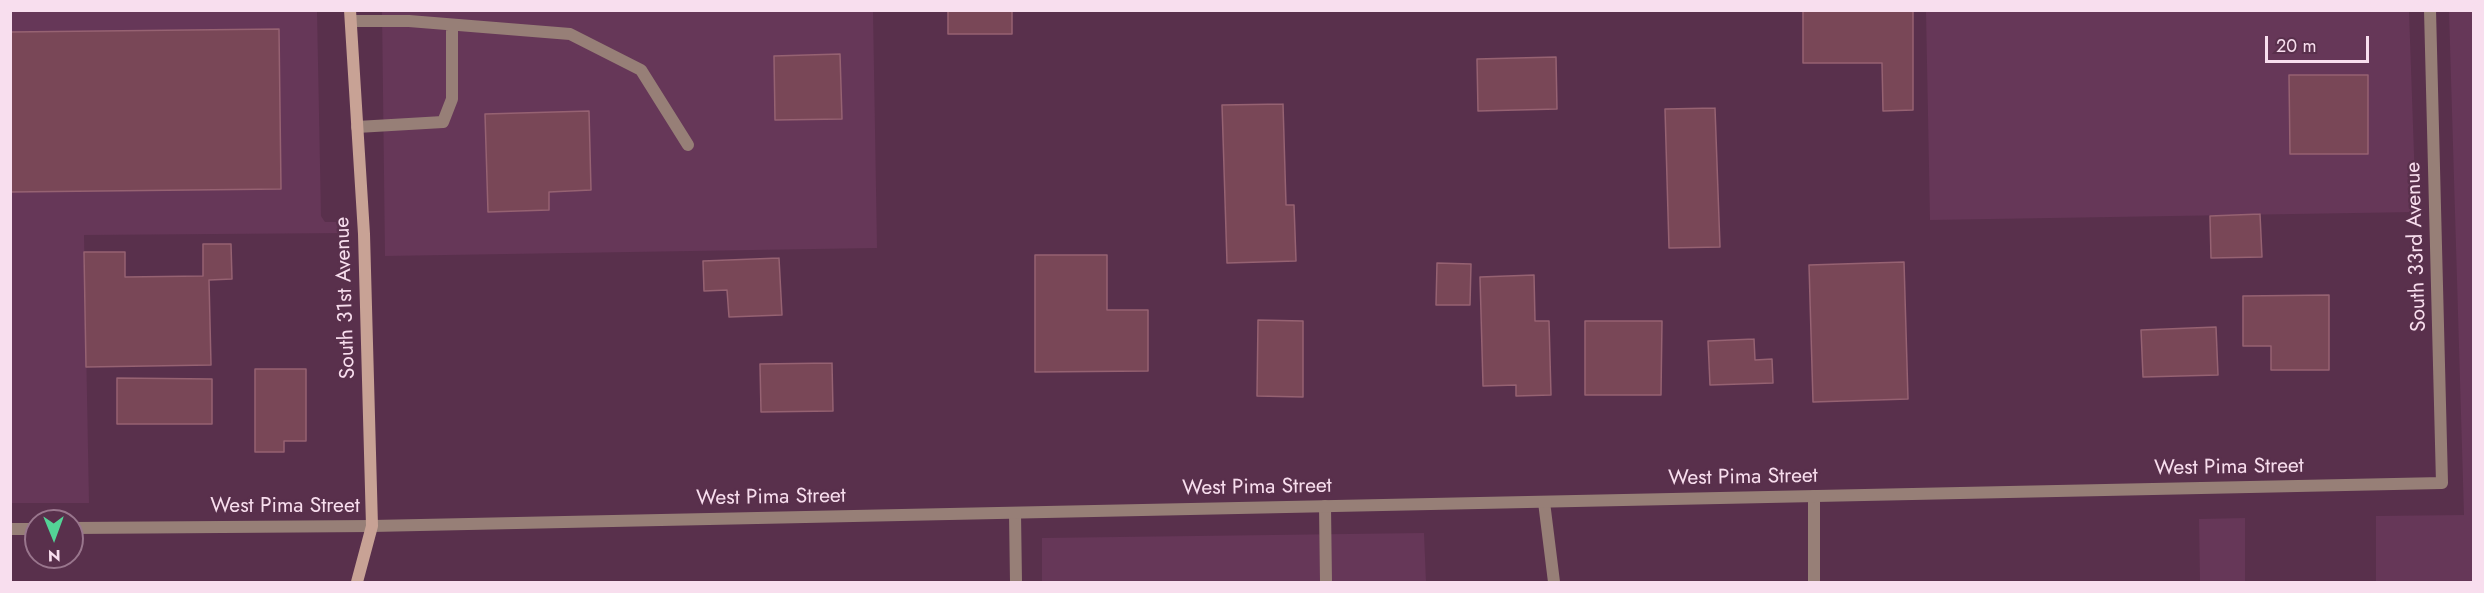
<!DOCTYPE html>
<style>
body{margin:0}
#map{position:relative;width:2484px;height:593px;overflow:hidden;background:#59304c;font-family:Jost,sans-serif}
canvas{display:block}
.frame{position:absolute;inset:0;border:12px solid #f8deee;pointer-events:none}
.north{position:absolute;left:24px;top:509px;width:60px;height:60px;box-sizing:border-box;background:#59304c;border:2px solid #99768d;border-radius:50%;rotate:179deg;font-size:16px;font-weight:700;line-height:24px;text-align:center;color:#f8deee}
.north::after{content:'';display:block;margin:auto;width:21px;height:27px;background:#53d396;clip-path:polygon(50% 0,100% 100%,50% 72%,0 100%)}
.scale{position:absolute;left:2265px;top:36px;width:104px;height:27px;box-sizing:border-box;border:3px solid #f8deee;border-top:0;padding-left:8px;font-size:18px;line-height:21px;white-space:nowrap;color:#f8deee;-webkit-text-stroke:4px #59304c;paint-order:stroke}
</style>
<div id="map">
<canvas width="2484" height="593"></canvas>
<div class="frame"></div>
<div class="north">N</div>
<div class="scale">20 m</div>
</div>
<script>
const g = document.querySelector('canvas').getContext('2d');
g.lineJoin = 'round';
function fill(path, color) {
  g.fillStyle = color;
  g.fill(path, 'evenodd');
}
function toPath(rows) {
  const path = new Path2D();
  for (const r of rows) {
    path.moveTo(r[0], r[1]);
    for (let i = 2; i < r.length; i += 2) path.lineTo(r[i], r[i + 1]);
  }
  return path;
}
function trace(path, color, width, dash) {
  g.strokeStyle = color;
  g.lineWidth = width;
  g.lineCap = dash ? 'butt' : 'round';
  g.setLineDash(dash || []);
  g.stroke(path);
}
function write(font, color, halo, rows, align = 'center') {
  g.font = font + ' Jost,sans-serif';
  g.lineWidth = 5;
  g.setLineDash([]);
  g.textBaseline = 'middle';
  g.strokeStyle = halo;
  g.fillStyle = color;
  for (const [text, x, y, turn = 0] of rows) {
    g.save();
    g.translate(x, y);
    g.rotate((+turn || 0) * Math.PI / 180);
    g.textAlign = isNaN(turn) ? turn : align;
    if (halo) g.strokeText(text, 0, 0);
    g.fillText(text, 0, 0);
    g.restore();
  }
}
const built = toPath([
 [10,11,317,11,321,216,325,222,346,222,350,225,350,233,84,235,89,503,11,503],
 [382,11,873,11,877,248,385,256],
 [1926,11,2409,11,2416,212,1930,220],
 [2449,11,2474,11,2473,582,2376,582,2376,516,2464,515],
 [2245,518,2245,582,2200,582,2199,519],
 [1424,533,1426,582,1042,582,1042,538]
]);
const building = toPath([
 [948,10,1012,10,1012,34,948,34,948,10],
 [1803,10,1913,10,1913,110,1883,111,1882,63,1803,63,1803,10],
 [279,29,281,189,10,192,10,32,279,29],
 [840,54,842,119,775,120,774,56,840,54],
 [1556,57,1557,109,1478,111,1477,59,1556,57],
 [2289,75,2368,75,2368,154,2290,154,2289,75],
 [1283,104,1286,205,1294,205,1296,261,1227,263,1222,105,1283,104],
 [1715,108,1720,247,1669,248,1665,109,1715,108],
 [589,111,591,190,549,192,549,210,488,212,485,114,589,111],
 [2260,214,2262,257,2211,258,2210,216,2260,214],
 [203,244,231,244,232,279,209,280,211,365,86,367,84,252,125,252,125,277,203,276,203,244],
 [1035,255,1107,255,1107,310,1148,310,1148,371,1035,372,1035,255],
 [779,258,782,315,729,317,727,290,704,291,703,261,779,258],
 [1904,262,1908,399,1813,402,1809,265,1904,262],
 [1437,263,1471,264,1470,305,1436,305,1437,263],
 [1534,275,1535,321,1549,321,1551,395,1516,396,1516,385,1483,386,1480,277,1534,275],
 [2329,295,2329,370,2271,370,2271,346,2243,346,2243,296,2329,295],
 [1258,320,1303,321,1303,397,1257,396,1258,320],
 [1585,321,1662,321,1661,395,1585,395,1585,321],
 [2216,327,2218,375,2143,377,2141,330,2216,327],
 [1754,339,1755,360,1772,359,1773,383,1710,385,1708,341,1754,339],
 [832,363,833,411,761,412,760,364,832,363],
 [255,369,306,369,306,441,284,441,284,452,255,452,255,369],
 [117,378,212,379,212,424,117,424,117,378]
]);
const lane = toPath([
 [351,21,409,21,570,34,641,70,688,145],
 [357,127,443,122,452,99,452,25],
 [1544,502,1554,582],
 [1325,506,1326,582],
 [1015,513,1016,582],
 [1814,582,1814,496]
]);
const street = toPath([
 [72,528,372,526,2442,483,2430,10],
 [10,529,36,529]
]);
const secondary = toPath([
 [350,10,364,234,372,526,357,582]
]);
const streetNames = [
 ["South 33rd Avenue",2417,247,-92],
 ["South 31st Avenue",346,298,-92],
 ["West Pima Street",2229,468,-1],
 ["West Pima Street",1743,478,-1],
 ["West Pima Street",1257,488,-1],
 ["West Pima Street",771,498,-1],
 ["West Pima Street",285,507]
];
fill(built, '#663758');
fill(building, '#794757');
trace(building, '#966272', 1.5);
trace(lane, '#977f77', 12);
trace(street, '#977f77', 12);
trace(secondary, '#c8a295', 12);
write('21px', '#f8deee', '#59304c', streetNames);
</script>
